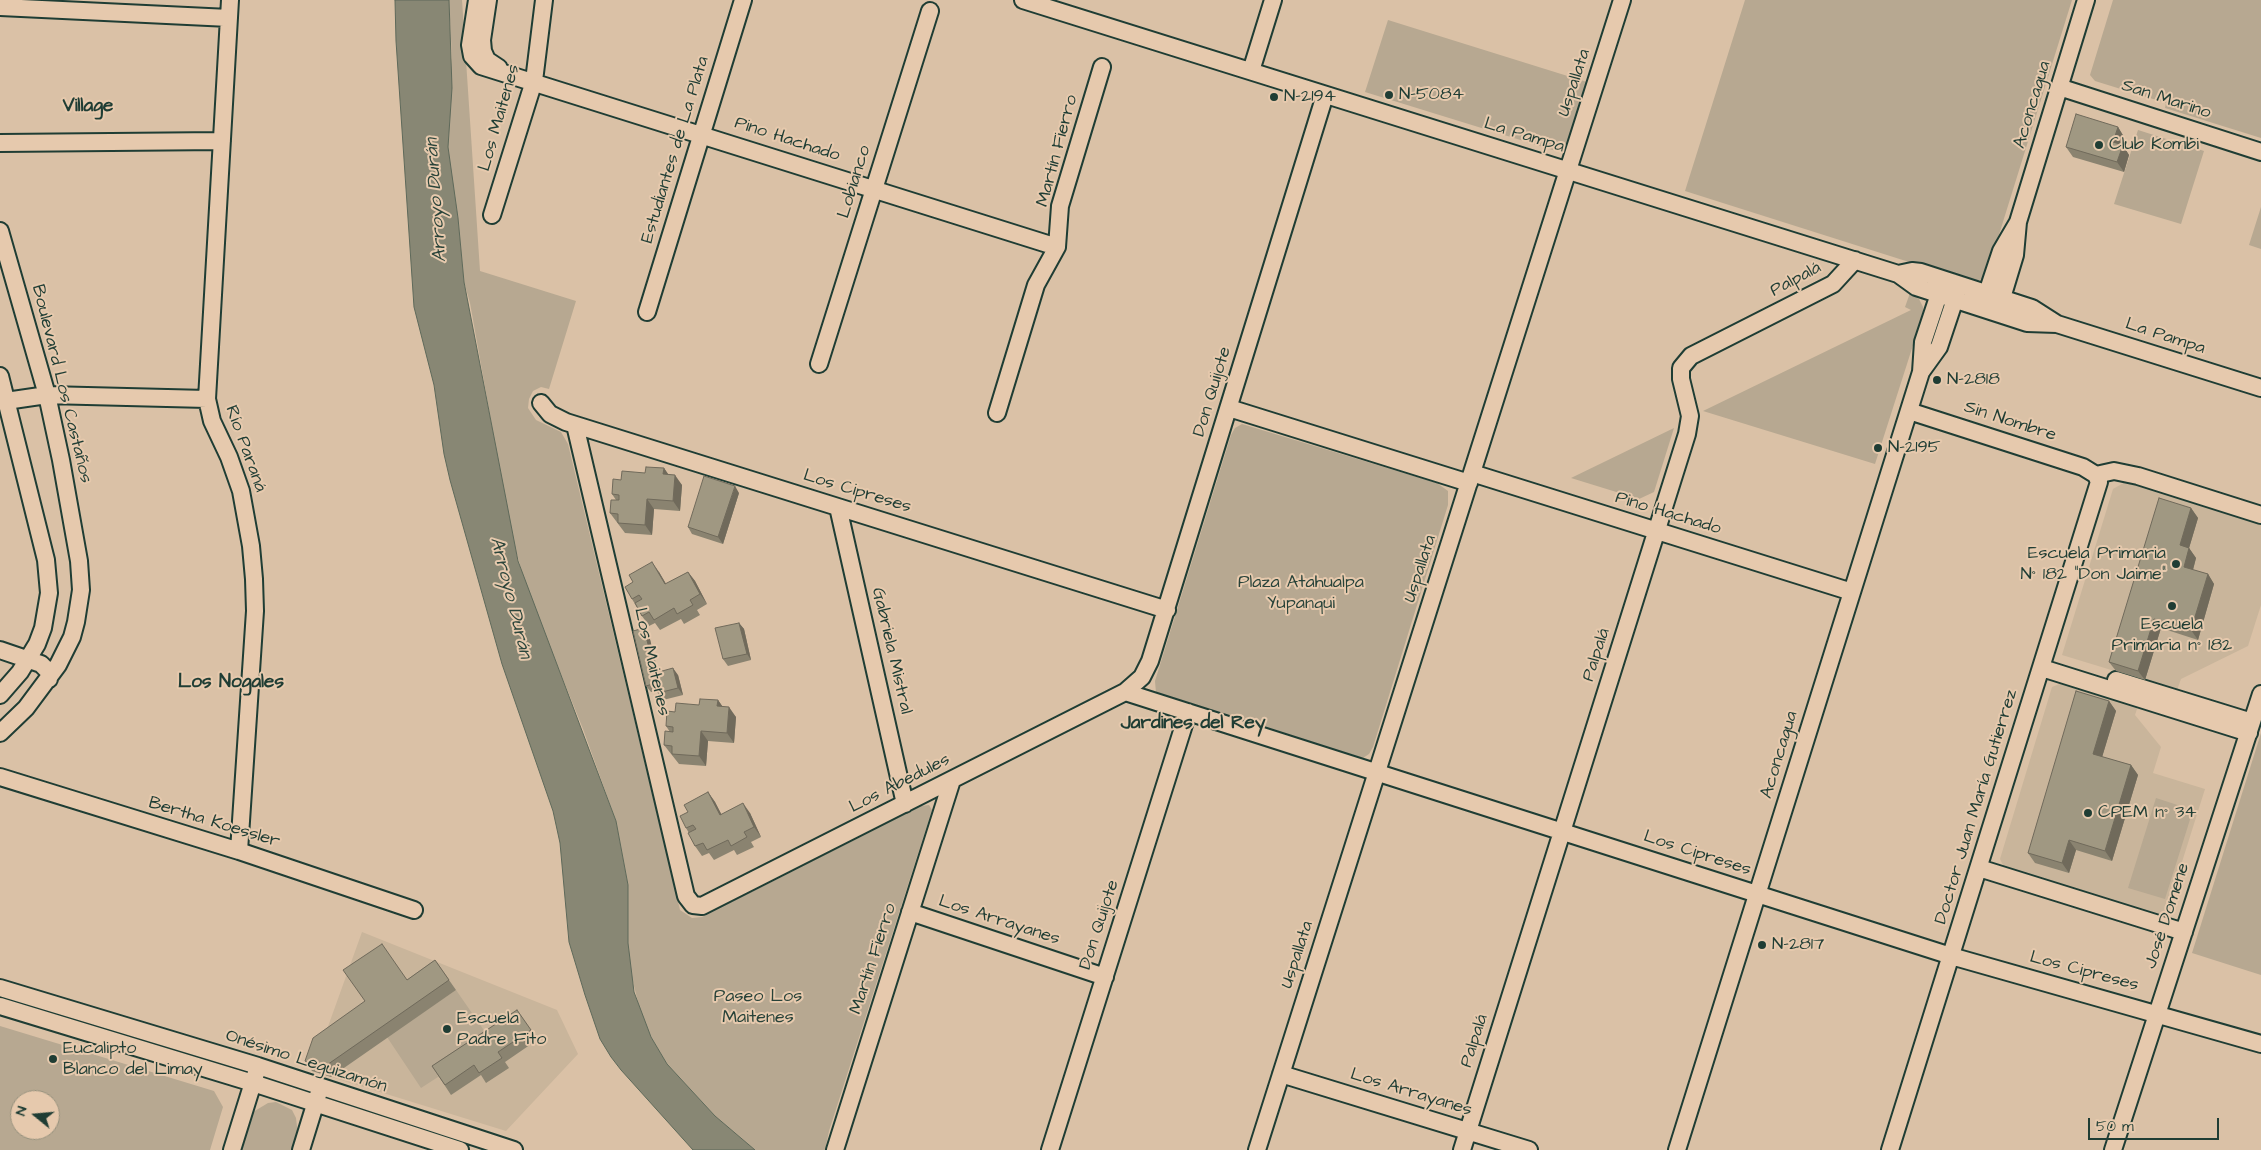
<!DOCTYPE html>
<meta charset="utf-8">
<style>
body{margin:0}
#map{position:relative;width:2261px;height:1150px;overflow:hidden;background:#dac1a6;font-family:"Architects Daughter",sans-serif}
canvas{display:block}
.north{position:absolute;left:10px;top:1090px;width:50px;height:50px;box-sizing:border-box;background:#e6c9ad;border:1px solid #96917d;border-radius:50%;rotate:287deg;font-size:14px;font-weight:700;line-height:20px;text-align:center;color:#1f3d34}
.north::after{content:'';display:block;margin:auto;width:18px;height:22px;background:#1f3d34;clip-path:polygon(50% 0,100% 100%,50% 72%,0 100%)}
.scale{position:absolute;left:2088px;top:1118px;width:131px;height:22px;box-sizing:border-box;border:2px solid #1f3d34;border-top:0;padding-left:6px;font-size:15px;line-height:18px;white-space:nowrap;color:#1f3d34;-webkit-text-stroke:4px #e6c9ad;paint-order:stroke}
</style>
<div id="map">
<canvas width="2261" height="1150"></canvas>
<div class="north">N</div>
<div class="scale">50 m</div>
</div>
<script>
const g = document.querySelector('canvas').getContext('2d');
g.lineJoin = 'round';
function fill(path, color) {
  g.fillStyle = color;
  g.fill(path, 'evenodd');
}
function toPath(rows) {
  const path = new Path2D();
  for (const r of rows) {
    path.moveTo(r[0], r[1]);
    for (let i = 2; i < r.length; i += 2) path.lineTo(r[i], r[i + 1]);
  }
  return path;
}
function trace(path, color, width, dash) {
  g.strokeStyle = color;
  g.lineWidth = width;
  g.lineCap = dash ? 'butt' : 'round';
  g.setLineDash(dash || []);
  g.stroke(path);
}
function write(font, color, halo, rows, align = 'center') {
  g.font = font + ' "Architects Daughter",sans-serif';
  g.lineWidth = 4;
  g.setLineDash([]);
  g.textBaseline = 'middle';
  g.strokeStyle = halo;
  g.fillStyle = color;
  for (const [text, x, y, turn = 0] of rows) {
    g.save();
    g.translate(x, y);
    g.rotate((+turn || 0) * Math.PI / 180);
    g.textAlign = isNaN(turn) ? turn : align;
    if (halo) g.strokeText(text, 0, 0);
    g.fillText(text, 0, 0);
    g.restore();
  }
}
const built = toPath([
 [2127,481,2261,523,2261,605,2248,646,2181,679,2177,690,2062,655,2113,489],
 [2062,683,2138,706,2135,715,2161,747,2153,773,2205,789,2164,919,2005,869,2000,859,2052,687],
 [362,932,557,1010,578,1054,506,1131,312,1071]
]);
const green = toPath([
 [449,0,462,0,480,271,576,301,549,389,541,387,533,391,529,399,528,408,536,420,561,432,568,444,680,910,692,918,702,917,921,806,929,805,932,810,829,1131,825,1150,755,1150,715,1116,667,1064,651,1037,641,1014,630,970,628,943,628,885,616,821,583,729,527,590,511,533,470,303,464,282,458,218,450,170,448,147,452,58],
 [1745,0,2072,0,1988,270,1984,278,1977,281,1969,281,1685,191],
 [2113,0,2261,0,2261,138,2165,108,2166,103,2095,81,2090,75],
 [1388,20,1590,83,1567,150,1556,151,1365,92],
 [2138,130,2204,151,2181,224,2114,204],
 [2261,207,2261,249,2249,245],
 [1910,293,1919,299,1923,307,1923,314,1875,464,1703,411,1911,310,1905,307],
 [1242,424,1437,483,1448,491,1448,505,1373,747,1369,754,1363,758,1158,695,1156,693,1155,681,1231,435,1235,428],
 [1674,428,1654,492,1639,499,1571,478],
 [2261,733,2261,975,2192,953],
 [2156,798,2193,810,2165,899,2128,888],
 [456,990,492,1042,421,1088,387,1037],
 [0,1026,214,1091,223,1107,210,1150,0,1150],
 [20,1100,50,1100,50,1130,20,1130],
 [276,1102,292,1110,296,1118,298,1135,293,1150,240,1150,253,1112,268,1103]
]);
const water = toPath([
 [395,0,449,0,452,88,448,147,458,218,464,282,518,561,616,821,628,885,628,943,634,992,651,1037,667,1064,715,1116,755,1150,693,1150,621,1070,611,1057,600,1039,585,995,569,942,560,843,553,811,502,664,450,480,444,454,434,385,414,307,396,41,395,0]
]);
const minor = toPath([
 [230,0,207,399,212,421,229,457,241,491,251,546,254,579,255,611,239,851],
 [477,0,470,45,472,56,481,66,1057,247],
 [488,0,482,40,483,51,487,60,499,68],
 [1023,0,1898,274,1916,287,2027,323,2057,324],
 [0,7,229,18],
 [1251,71,1273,0],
 [2059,87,2261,152],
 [0,143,222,141],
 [492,215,534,81,544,0],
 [0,231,47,395,61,460,79,561,81,590,76,622,72,637,58,665,26,708,0,733],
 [1898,274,1912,271,1921,272,2032,308,2057,324,2261,388],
 [1988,303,1987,293,2001,251,2018,222,2086,0],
 [1995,305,2002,298,2015,255,2018,222],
 [647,312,743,0],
 [819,364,930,11],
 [1921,372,1939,347,1955,299,1953,290],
 [0,376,46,560,49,593,43,628,37,644,20,672,0,695],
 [6,401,47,395,207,399],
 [541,403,550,414,566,422,1167,610],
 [1229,408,1469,483],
 [997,413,1036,285,1057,247,1060,206,1102,67],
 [575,425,686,896,693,905,702,906,1125,692,1142,677,1150,661,1325,95],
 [1472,473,1852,592],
 [2096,475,2114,471,2138,476,2261,515],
 [838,507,905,804],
 [0,650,41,664,48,671,49,679],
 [2042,668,2249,733],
 [2116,680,2252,722],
 [1125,692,1951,956,2261,1044],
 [0,777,239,851,414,910],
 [1979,868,2184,932],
 [910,912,1105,977],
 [0,988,258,1066,514,1150],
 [0,1006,253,1083,460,1150],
 [1281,1074,1529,1150],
 [232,1150,256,1073],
 [301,1150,318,1095],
 [835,1150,952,780],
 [1050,1150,1188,712],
 [1257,1150,1622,0],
 [1462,1150,1687,434,1690,416,1681,379,1681,368,1691,356,1833,284,1855,260],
 [1677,1150,1921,372,1923,342,1939,294,1952,282],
 [1890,1150,2099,482,2096,475,2083,467,1909,411],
 [2113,1150,2261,694]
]);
const wall = toPath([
 [2118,127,2124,137,2122,145,2129,155,2124,172,2073,157,2066,147],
 [664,468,668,475,682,485,680,511,654,509,652,535,625,533,610,513,616,500,612,494,621,480],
 [739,493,723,544,692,534,688,527],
 [2191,508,2198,518,2189,548,2196,558,2193,570,2208,574,2214,584,2198,640,2161,628,2145,680,2116,671,2109,662],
 [659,572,666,584,688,572,695,581,707,604,697,610,700,615,684,624,681,619,660,630,655,623,649,626,642,616,632,599],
 [739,623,744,629,751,660,728,666,723,659],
 [644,628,649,635,658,672,678,675,683,695,663,700,658,693,658,691,651,692,646,686],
 [718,700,722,706,736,717,734,743,708,741,706,766,679,764,664,745,670,732,666,726,675,712],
 [2109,701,2116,711,2102,757,2131,765,2138,775,2112,861,2076,850,2069,873,2035,863,2028,853],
 [708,792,715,802,721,814,750,813,761,837,751,842,754,847,737,855,734,850,714,860,709,853,702,856,695,846,689,833,686,828,688,812],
 [435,960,456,990,331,1077,312,1071,305,1061,407,980],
 [517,1010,537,1040,505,1062,509,1068,486,1083,481,1075,451,1095,432,1066]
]);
const shadedWall = toPath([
 [2118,127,2124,137,2120,152,2113,142],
 [2123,145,2129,155,2124,172,2117,162],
 [664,468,671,478,663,474],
 [675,475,682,485,680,511,673,501],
 [735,486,739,493,723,544,718,537],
 [647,499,654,509,652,535,645,525],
 [2191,508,2198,518,2187,555,2180,545],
 [2189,548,2196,558,2191,577,2184,567],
 [652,562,659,572,672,594,665,584],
 [688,572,695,581,707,604,700,594],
 [2208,574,2214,584,2198,640,2191,630],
 [2154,619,2161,628,2145,680,2138,671],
 [739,623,744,629,751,660,747,654],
 [644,628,649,635,659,680,655,673],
 [673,668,678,675,683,695,678,688],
 [718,700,725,710,717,706],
 [2109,701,2116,711,2100,764,2093,754],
 [729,707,736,717,734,743,727,733],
 [701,731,708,741,706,766,699,756],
 [2131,765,2138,775,2112,861,2105,851],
 [708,792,715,802,727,825,720,815],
 [743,803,750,813,761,837,754,827],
 [2069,840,2076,850,2069,873,2062,863]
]);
const building = toPath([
 [2076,114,2118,127,2113,142,2123,145,2117,162,2066,147,2076,114],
 [646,467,664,468,663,474,675,475,673,501,647,499,645,525,618,523,618,514,610,513,611,500,619,500,619,495,612,494,613,479,621,480,622,471,645,473,646,467],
 [704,476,735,486,718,537,688,527,704,476],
 [2159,498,2191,508,2180,545,2189,548,2184,567,2208,574,2191,630,2154,619,2138,671,2109,662,2159,498],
 [652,562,665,584,688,572,700,594,690,600,693,605,677,614,674,608,654,620,649,612,642,616,635,603,642,599,639,595,632,599,625,587,633,582,629,575,652,562],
 [739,623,747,654,723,659,715,628,739,623],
 [644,628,655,673,673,668,678,688,658,693,656,683,646,686,633,631,644,628],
 [2076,691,2109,701,2093,754,2131,765,2105,851,2069,840,2062,863,2028,853,2076,691],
 [700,699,718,700,717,706,729,707,727,733,701,731,699,756,672,754,672,746,664,745,665,731,673,732,673,727,666,726,667,711,675,712,676,703,699,705,700,699],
 [708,792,720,815,743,803,754,827,744,832,747,837,731,846,728,840,707,850,703,843,695,846,688,833,696,829,693,825,686,828,680,816,688,812,684,805,708,792],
 [382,944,407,980,435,960,449,980,324,1067,305,1061,313,1038,365,1001,343,970,382,944],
 [517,1010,531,1030,498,1052,502,1058,479,1073,474,1065,445,1085,432,1066,517,1010]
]);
const markers = [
 [1389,95,5,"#1f3d34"],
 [1274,97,5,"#1f3d34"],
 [2099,145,5,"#1f3d34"],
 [1937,380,5,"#1f3d34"],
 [1878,448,5,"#1f3d34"],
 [2176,564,5,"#1f3d34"],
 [2172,606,5,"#1f3d34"],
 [2088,813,5,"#1f3d34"],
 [1762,945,5,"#1f3d34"],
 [447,1029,5,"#1f3d34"],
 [53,1059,5,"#1f3d34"]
];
const streetNames = [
 ["Uspallata",1575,83,-72],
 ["San Marino",2166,100,18],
 ["Aconcagua",2033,105,-73],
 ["Los Maitenes",500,118,-74],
 ["La Pampa",1524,136,17],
 ["Pino Hachado",787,140,18],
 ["Estudiantes de La Plata",676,150,-73],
 ["Martín Fierro",1058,151,-75],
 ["Lobianco",855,182,-73],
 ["Palpalá",1796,280,-28],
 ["La Pampa",2165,337,18],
 ["Boulevard Los Castaños",61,384,76],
 ["Don Quijote",1213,392,-73],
 ["Sin Nombre",2010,422,18],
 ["Río Paraná",245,449,70],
 ["Los Cipreses",857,492,17],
 ["Pino Hachado",1668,514,17],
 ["Uspallata",1421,569,-72],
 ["Gabriela Mistral",891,651,77],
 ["Palpalá",1597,655,-72],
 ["Los Maitenes",651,662,77],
 ["Aconcagua",1780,755,-73],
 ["Los Abedules",900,784,-27],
 ["Doctor Juan María Gutierrez",1977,807,-73],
 ["Bertha Koessler",214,823,17],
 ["Los Cipreses",1697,854,18],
 ["José Domene",2168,916,-72],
 ["Los Arrayanes",999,921,18],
 ["Don Quijote",1100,925,-72],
 ["Uspallata",1298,955,-72],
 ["Martín Fierro",874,959,-72],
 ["Los Cipreses",2084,972,15],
 ["Palpalá",1475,1041,-72],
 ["Onésimo Leguizamón",306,1062,18],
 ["Los Arrayanes",1411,1093,17]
];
const poiNames = [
 ["N-5084",1399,95],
 ["N-2194",1284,97],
 ["Club Kombi",2109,145],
 ["N-2818",1947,380],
 ["N-2195",1888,448],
 ["Escuela Primaria",2166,554,"right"],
 ["N° 182 \"Don Jaime\"",2166,575,"right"],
 ["Escuela",2172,625,"center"],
 ["Primaria n° 182",2172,646,"center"],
 ["CPEM n° 34",2098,813],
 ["N-2817",1772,945],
 ["Escuela",457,1019],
 ["Padre Fito",457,1040],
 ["Eucalipto",63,1049],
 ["Blanco del Limay",63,1070]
];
const parkNames = [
 ["Plaza Atahualpa",1301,583],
 ["Yupanqui",1301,604],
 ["Paseo Los",758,997],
 ["Maitenes",758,1018]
];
const neighbourhoodNames = [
 ["Village",88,107],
 ["Los Nogales",231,683],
 ["Jardines del Rey",1193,724]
];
const waterNames = [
 ["Arroyo Durán",437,200,-94],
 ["Arroyo Durán",510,598,76]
];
fill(built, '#c9b59b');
fill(green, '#b7a891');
fill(water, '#888774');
trace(water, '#5e695a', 1);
trace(minor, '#1f3d34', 20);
trace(minor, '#e6c9ad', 16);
fill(wall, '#8a8370');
fill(shadedWall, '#706a5b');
fill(building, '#a09882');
trace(building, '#706a5b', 1);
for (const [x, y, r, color] of markers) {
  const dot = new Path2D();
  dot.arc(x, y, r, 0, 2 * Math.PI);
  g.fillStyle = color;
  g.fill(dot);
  trace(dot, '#e6c9ad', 2);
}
write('18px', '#1f3d34', '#e6c9ad', streetNames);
write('18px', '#1f3d34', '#e6c9ad', poiNames, 'left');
write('18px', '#274239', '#e6c9ad', parkNames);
write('bold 19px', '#1f3d34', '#e6c9ad', neighbourhoodNames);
write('italic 19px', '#2a443a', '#e6c9ad', waterNames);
</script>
